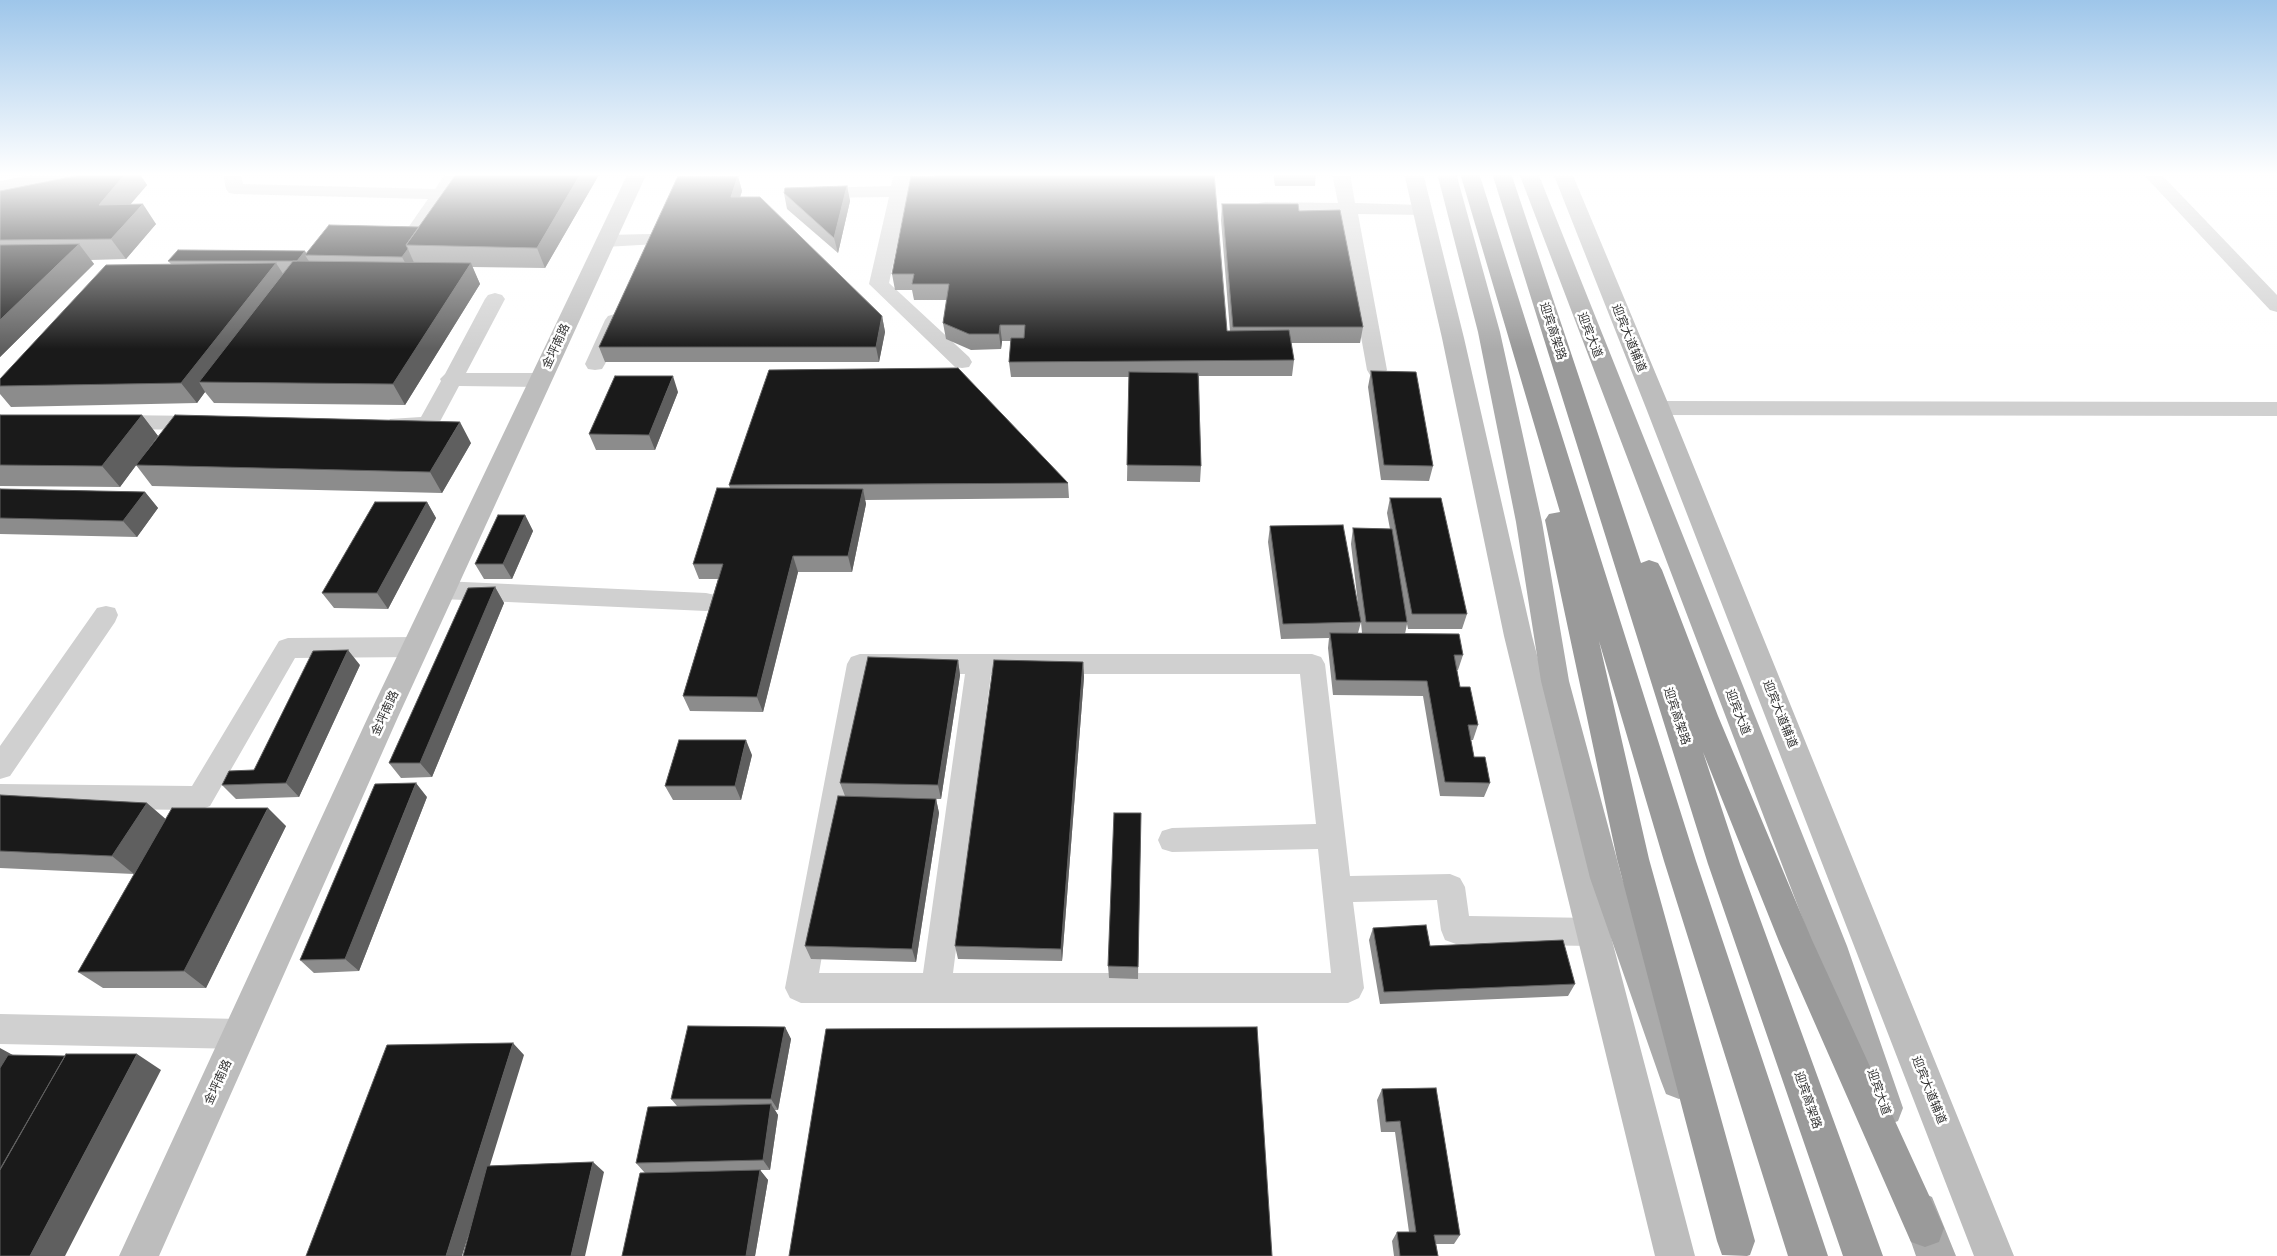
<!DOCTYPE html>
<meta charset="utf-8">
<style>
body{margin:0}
canvas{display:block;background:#fff}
</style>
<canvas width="2277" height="1256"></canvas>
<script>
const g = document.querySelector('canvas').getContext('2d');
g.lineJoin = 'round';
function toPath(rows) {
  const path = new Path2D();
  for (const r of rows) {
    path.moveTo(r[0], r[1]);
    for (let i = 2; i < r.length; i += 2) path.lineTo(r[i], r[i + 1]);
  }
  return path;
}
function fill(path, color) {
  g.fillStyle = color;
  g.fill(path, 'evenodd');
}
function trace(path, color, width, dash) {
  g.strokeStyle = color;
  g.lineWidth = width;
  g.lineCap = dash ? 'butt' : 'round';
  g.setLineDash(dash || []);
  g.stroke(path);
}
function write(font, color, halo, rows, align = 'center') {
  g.font = font + ' Lato,"Noto Sans SC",sans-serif';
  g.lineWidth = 5;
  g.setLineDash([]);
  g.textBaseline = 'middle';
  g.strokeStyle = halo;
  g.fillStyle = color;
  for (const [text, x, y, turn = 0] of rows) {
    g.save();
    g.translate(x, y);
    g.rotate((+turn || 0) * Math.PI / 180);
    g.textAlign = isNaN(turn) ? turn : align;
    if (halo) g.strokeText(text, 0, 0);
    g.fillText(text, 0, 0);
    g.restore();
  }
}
const street = toPath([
 [223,173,241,173,243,184,435,189,446,173,463,173,419,239,412,241,405,239,403,235,428,199,235,194,229,193,226,189,223,173],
 [894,173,912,173,889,283,969,357,972,362,969,367,962,368,955,367,869,284,889,197,814,198,808,197,805,193,808,189,814,188,891,186,894,173],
 [1332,173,1350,173,1355,203,1422,205,1428,206,1431,210,1428,214,1422,215,1358,214,1387,370,1384,375,1377,377,1370,375,1367,370,1339,214,1265,212,1259,211,1256,207,1259,203,1265,202,1338,203,1332,173],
 [2142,173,2160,173,2277,295,2277,312,2270,310,2142,173],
 [650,234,657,236,659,240,657,244,605,247,598,245,596,241,598,237,605,235,650,234],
 [495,293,502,295,505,299,466,373,540,373,547,375,550,380,547,385,540,387,459,386,436,429,428,431,398,431,390,429,387,424,390,419,421,417,441,381,440,379,445,374,485,299,488,295,495,293],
 [615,314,622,316,625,320,605,364,602,369,595,370,588,369,585,364,605,320,608,316,615,314],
 [1658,401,2277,402,2277,416,1658,415,1650,413,1647,408,1650,403,1658,401],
 [113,415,203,416,211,418,214,423,211,428,203,430,113,429,105,427,102,422,105,417,113,415],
 [442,581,706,593,715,595,718,602,715,609,706,611,442,599,433,596,430,590,433,584,442,581],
 [106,606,115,608,118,615,115,622,10,776,0,779,0,746,97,608,106,606],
 [416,637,425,640,429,647,425,654,416,657,295,658,210,806,200,810,0,808,0,784,192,786,279,641,288,638,416,637],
 [860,654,1312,654,1321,657,1325,664,1350,876,1450,874,1460,878,1465,887,1469,916,1593,918,1604,922,1608,932,1604,942,1593,946,1456,944,1445,940,1441,930,1437,900,1353,902,1364,988,1359,998,1348,1003,801,1003,790,998,785,988,847,664,851,657,860,654],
 [871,674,965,674,923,973,819,973,871,674],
 [991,674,1300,674,1316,824,1172,828,1162,831,1158,840,1162,849,1172,852,1318,849,1331,973,953,973,991,674],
 [0,1014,241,1019,252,1023,257,1034,252,1045,241,1049,0,1044,0,1014]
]);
const secondary = toPath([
 [42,173,83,173,81,177,74,179,0,193,0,181,42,173],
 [628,173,647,173,398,717,159,1256,119,1256,368,717,628,173],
 [1404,173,1423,173,1464,338,1532,636,1695,1256,1655,1256,1504,636,1442,338,1404,173],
 [1553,173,1572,173,1670,408,2014,1256,1974,1256,1646,408,1553,173]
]);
const primary = toPath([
 [1437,173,1456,173,1500,332,1542,522,1569,681,1622,878,1697,1081,1692,1094,1679,1099,1666,1094,1661,1081,1590,878,1541,681,1516,522,1478,332,1437,173],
 [1519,173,1538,173,1847,946,1903,1108,1898,1121,1885,1126,1872,1121,1867,1108,1813,946,1519,173],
 [1919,1191,1932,1197,1956,1256,1916,1256,1900,1210,1906,1197,1919,1191]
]);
const highway = toPath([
 [1460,173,1479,173,1696,861,1828,1256,1788,1256,1664,861,1599,641,1649,859,1755,1241,1750,1255,1747,1256,1722,1255,1717,1241,1617,859,1545,520,1549,514,1560,512,1460,173],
 [1492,173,1511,173,1641,563,1649,560,1658,563,1662,570,1718,716,1812,940,1944,1228,1939,1242,1925,1247,1911,1242,1780,944,1703,752,1740,864,1883,1256,1843,1256,1708,864,1492,173]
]);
const wall = toPath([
 [90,173,139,173,147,185,130,204,156,224,126,259,91,260,94,264,0,357,0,191],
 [600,173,545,268,472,267,480,284,405,405,214,403,205,392,197,403,11,407,0,394,0,379,171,264,168,261,307,254,419,227],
 [674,173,723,173,723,174],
 [1273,173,1316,173,1315,186,1275,186],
 [738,176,742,191,740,197,882,316,885,332,879,362,605,362,599,347],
 [935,176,1227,331,1230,331,1221,220,1222,204,1299,211,1363,327,1360,343,1291,343,1294,360,1292,376,1199,376,1201,466,1200,482,1127,481,1129,377,1011,377,1009,362,1011,341,1002,341,1001,349,971,350,946,339,943,323,947,300,914,300,912,290,895,290,892,274],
 [847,186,850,201,838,253,787,209,784,193],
 [1371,371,1433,466,1429,481,1381,480,1368,387],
 [678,392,655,450,596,450,589,434],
 [0,415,142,415,158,436,146,452,471,443,442,493,152,486,136,465,120,487,0,486],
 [1068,483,1069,498,865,500,866,504,852,572,798,572,763,712,690,711,683,696,718,579,699,579,693,564,730,488,729,485],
 [0,489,145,492,158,508,137,537,0,534],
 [1390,498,1467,614,1462,629,1408,629,1407,624,1405,634,1463,655,1458,670,1457,670,1460,687,1478,725,1473,740,1471,740,1474,757,1490,783,1484,797,1440,796,1423,696,1333,695,1328,648,1329,638,1281,639,1268,542,1270,526,1360,621,1351,544,1353,528,1390,529,1387,513],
 [1361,622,1362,633,1358,633],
 [427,502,436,518,388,609,334,608,322,593],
 [525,515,533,531,512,579,484,579,475,564],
 [495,587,504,603,432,777,401,778,389,763],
 [958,660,960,675,941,799,936,799,939,813,916,962,811,959,805,946,845,796,840,783],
 [1083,662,1084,677,1062,961,958,959,955,946],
 [360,665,299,797,236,799,222,785,254,770],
 [752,755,741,800,673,800,665,786],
 [0,795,166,819,286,826,206,988,103,988,78,972,134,874,0,868],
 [427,797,359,971,314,973,300,960],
 [1141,813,1138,979,1109,978,1108,966],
 [1373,928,1430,946,1575,984,1568,996,1380,1004,1369,940],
 [785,1027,791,1039,778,1110,775,1110,778,1115,770,1170,760,1170,768,1180,755,1256,622,1256,645,1173,636,1163,677,1106,671,1099],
 [1436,1088,1460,1235,1454,1244,1436,1244,1438,1256,1394,1256,1392,1241,1397,1232,1409,1232,1395,1132,1381,1132,1377,1100,1382,1089]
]);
const shadedWall = toPath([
 [126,173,139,173,147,185,113,225,99,205],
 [581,173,600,173,545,268,537,248],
 [738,176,742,191,735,212,731,197],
 [847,186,850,201,838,253,834,238],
 [143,204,156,224,126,259,111,239],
 [79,244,94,264,0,357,0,320],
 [408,249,415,265,410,272,402,257],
 [305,251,308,256,305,255,310,263,297,261],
 [276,263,289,283,199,382,205,392,197,403,181,383],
 [471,263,480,284,405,405,393,384],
 [882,316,885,332,879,362,876,347],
 [1000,325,1002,341,1001,349,999,334],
 [673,376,678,392,655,450,649,435],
 [142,415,158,436,120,487,102,466],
 [460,422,471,443,442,493,430,472],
 [863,489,866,504,852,572,848,556],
 [145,492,158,508,137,537,123,521],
 [427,502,436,518,388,609,377,593],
 [525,515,533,531,512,579,503,564],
 [793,556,798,572,763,712,757,697],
 [495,587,504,603,432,777,420,763],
 [348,650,360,665,299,797,286,783],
 [958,660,960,675,941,799,938,785],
 [1083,662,1084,677,1062,961,1061,949],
 [746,740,752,755,741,800,735,786],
 [416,783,427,797,359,971,345,959],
 [936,799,939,813,916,962,912,949],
 [147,803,168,821,134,874,112,856],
 [268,808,286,826,206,988,184,971],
 [785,1027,791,1039,778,1110,771,1099],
 [513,1043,524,1055,462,1256,446,1256],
 [0,1048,22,1060,0,1098],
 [137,1054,161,1070,65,1256,30,1256],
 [771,1104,778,1115,770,1170,763,1160],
 [593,1162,604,1172,585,1256,571,1256],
 [760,1170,768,1180,755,1256,746,1256]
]);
const building = toPath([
 [90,173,126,173,99,205,143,204,111,239,0,240,0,191,90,173],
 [457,173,581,173,537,248,406,245,457,173],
 [935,173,1214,173,1227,331,1289,330,1294,360,1009,362,1011,338,1024,338,1025,325,1000,325,999,334,969,334,943,323,949,284,912,284,914,274,892,274,911,176,935,176,935,173],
 [678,176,738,176,731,197,760,197,882,316,876,347,599,347,678,176],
 [847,186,834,238,784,193,785,188,847,186],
 [1222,204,1298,204,1299,211,1340,210,1363,327,1233,327,1222,204],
 [329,225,419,227,406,245,408,249,402,257,305,255,329,225],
 [79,244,0,320,0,245,79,244],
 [178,250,305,251,297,261,168,261,178,250],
 [293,261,471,263,393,384,199,382,293,261],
 [276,263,181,383,0,386,0,379,106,265,276,263],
 [958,368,1068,483,729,485,769,370,958,368],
 [1371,371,1416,372,1433,466,1384,465,1371,371],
 [1129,372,1198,373,1201,466,1127,465,1129,372],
 [615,376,673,376,649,435,589,434,615,376],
 [0,415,142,415,102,466,0,465,0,415],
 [175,415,460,422,430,472,136,465,175,415],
 [717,488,863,489,848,556,793,556,757,697,683,696,723,564,693,564,717,488],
 [0,489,145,492,123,521,0,518,0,489],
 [1390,498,1441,498,1467,614,1412,614,1390,498],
 [375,502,427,502,377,593,322,593,375,502],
 [498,515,525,515,503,564,475,564,498,515],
 [1343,525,1361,622,1283,624,1270,526,1343,525],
 [1353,528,1392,529,1407,622,1366,622,1353,528],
 [495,587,420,763,389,763,468,588,495,587],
 [1330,633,1459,634,1463,655,1454,655,1460,687,1470,687,1478,725,1468,725,1474,757,1485,757,1490,783,1445,782,1427,681,1336,680,1330,633],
 [348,650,286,783,222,785,229,771,254,770,313,651,348,650],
 [868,657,958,660,938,785,840,783,868,657],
 [994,660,1083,662,1061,949,955,946,994,660],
 [679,740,746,740,735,786,665,786,679,740],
 [416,783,345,959,300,960,375,784,416,783],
 [0,795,147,803,112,856,0,851,0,795],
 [838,796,936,799,912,949,805,946,838,796],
 [172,808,268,808,184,971,78,972,172,808],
 [1114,813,1141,813,1138,967,1108,966,1114,813],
 [1426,925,1430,946,1563,940,1575,984,1384,992,1373,928,1426,925],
 [688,1026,785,1027,771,1099,671,1099,688,1026],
 [1257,1027,1272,1256,789,1256,826,1029,1257,1027],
 [513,1043,446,1256,306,1256,387,1045,513,1043],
 [66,1054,137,1054,30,1256,0,1256,0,1170,66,1054],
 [8,1055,65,1056,0,1169,0,1068,8,1055],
 [1436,1088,1460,1235,1434,1235,1438,1256,1400,1256,1397,1232,1416,1232,1400,1121,1386,1122,1382,1089,1436,1088],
 [771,1104,763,1160,636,1163,648,1107,771,1104],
 [593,1162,571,1256,463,1256,487,1166,593,1162],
 [760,1170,746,1256,622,1256,640,1173,760,1170]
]);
const streetNames = [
 ["迎宾高架路",1553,331,72],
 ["迎宾大道",1590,335,69],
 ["迎宾大道辅道",1629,338,68],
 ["金坪南路",556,346,-65],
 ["迎宾大道",1738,712,69],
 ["金坪南路",385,713,-65],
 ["迎宾大道辅道",1780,714,68],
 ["迎宾高架路",1677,716,72],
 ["金坪南路",218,1082,-65],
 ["迎宾大道辅道",1929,1090,68],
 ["迎宾大道",1879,1092,71],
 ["迎宾高架路",1808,1100,71]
];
fill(street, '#d0d0d0');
fill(secondary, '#bdbdbd');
fill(primary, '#ababab');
fill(highway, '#9a9a9a');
fill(wall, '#8c8c8c');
fill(shadedWall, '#5f5f5f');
fill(building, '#1a1a1a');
trace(building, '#5f5f5f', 1);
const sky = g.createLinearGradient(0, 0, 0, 349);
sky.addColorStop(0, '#9ec6ea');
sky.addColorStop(0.5, '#fff');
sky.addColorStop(1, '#ffffff00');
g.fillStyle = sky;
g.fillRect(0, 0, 2277, 349);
write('12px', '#333', '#fff', streetNames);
</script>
